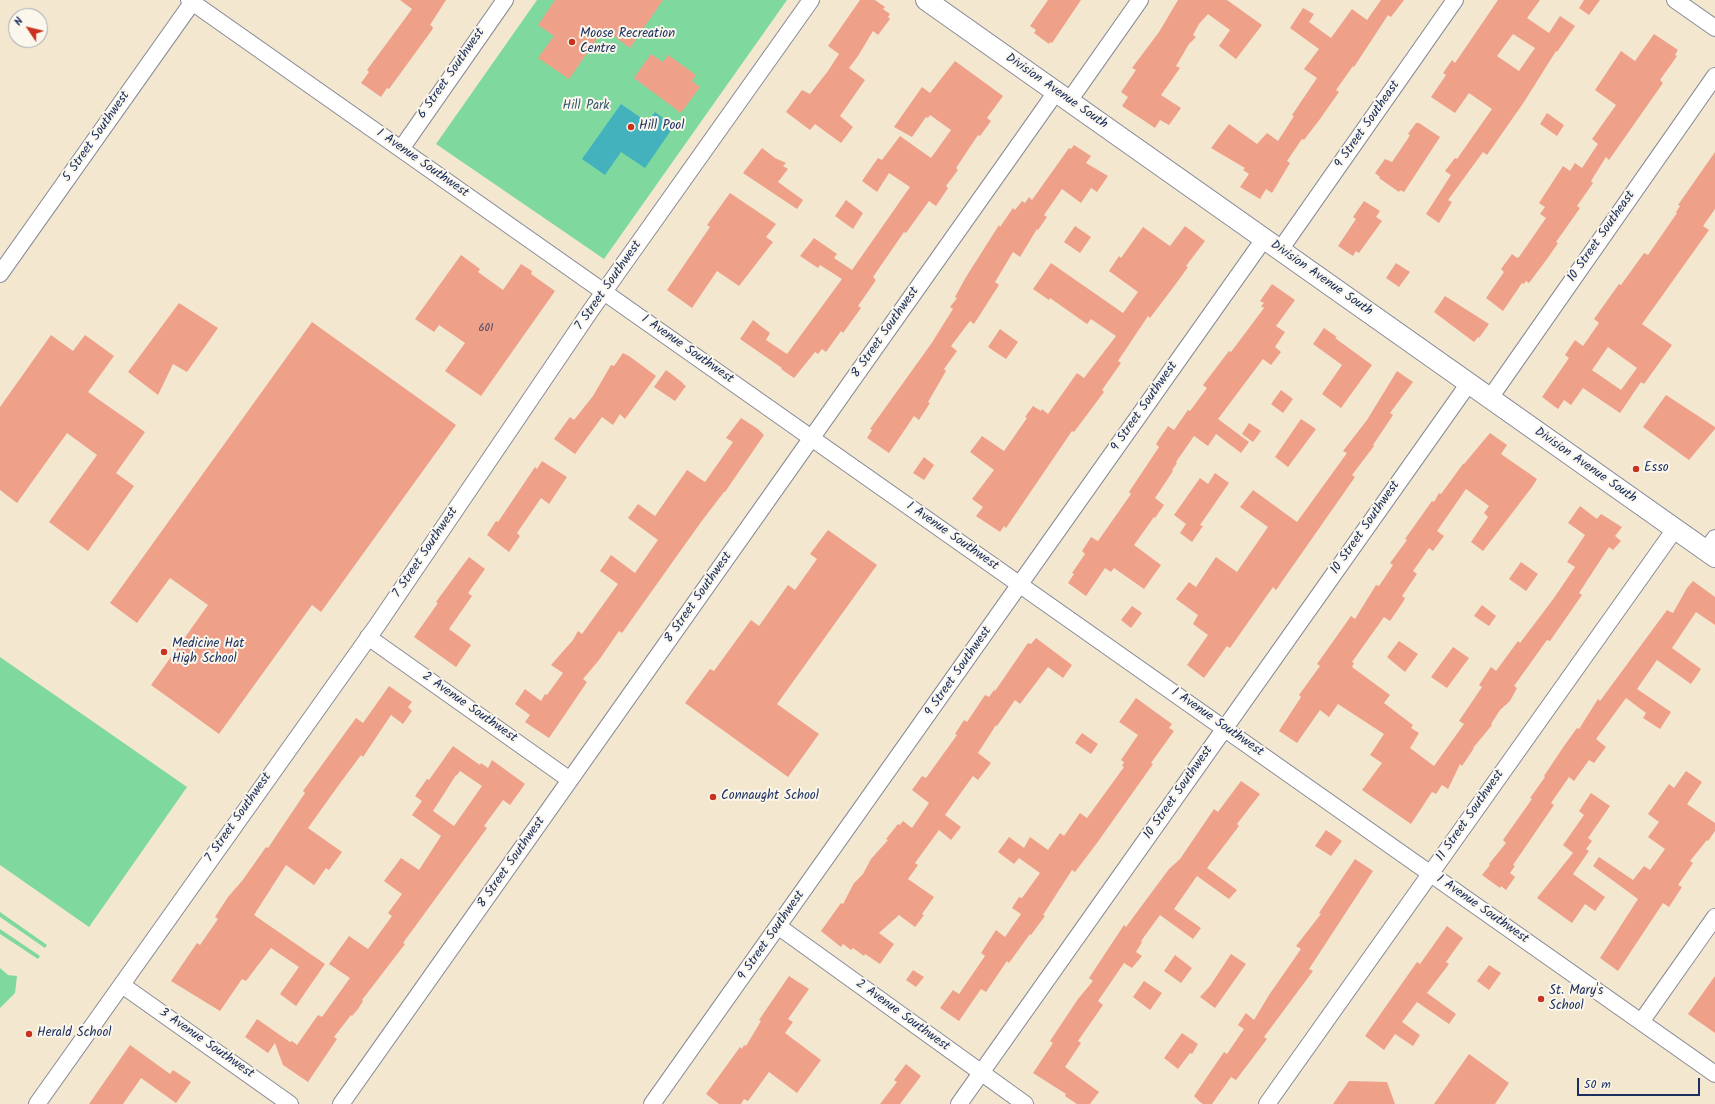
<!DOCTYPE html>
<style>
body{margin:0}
#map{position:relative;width:1715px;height:1104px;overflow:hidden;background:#f4e7d0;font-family:Kalam,sans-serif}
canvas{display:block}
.north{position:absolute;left:8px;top:8px;width:40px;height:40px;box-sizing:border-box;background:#fbf7ec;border:1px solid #a1a7b3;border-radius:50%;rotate:305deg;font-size:11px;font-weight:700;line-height:16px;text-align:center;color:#1b2f5e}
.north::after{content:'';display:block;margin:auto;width:14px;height:18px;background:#c8321e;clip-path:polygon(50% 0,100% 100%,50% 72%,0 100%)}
.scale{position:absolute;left:1577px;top:1078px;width:123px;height:18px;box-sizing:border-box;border:2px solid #1b2f5e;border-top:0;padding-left:5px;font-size:12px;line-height:14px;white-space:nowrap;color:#1b2f5e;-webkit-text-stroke:3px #fbf7ec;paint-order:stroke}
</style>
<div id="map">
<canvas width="1715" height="1104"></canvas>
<div class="north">N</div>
<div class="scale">50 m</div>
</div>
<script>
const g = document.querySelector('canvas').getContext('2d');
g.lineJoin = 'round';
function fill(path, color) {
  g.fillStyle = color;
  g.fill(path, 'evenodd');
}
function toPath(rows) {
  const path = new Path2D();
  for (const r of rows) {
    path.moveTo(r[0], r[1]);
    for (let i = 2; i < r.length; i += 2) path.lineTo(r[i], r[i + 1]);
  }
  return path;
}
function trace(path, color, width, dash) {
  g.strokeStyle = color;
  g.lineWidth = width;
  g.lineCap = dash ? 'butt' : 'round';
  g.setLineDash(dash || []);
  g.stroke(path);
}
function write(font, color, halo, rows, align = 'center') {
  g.font = font + ' Kalam,sans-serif';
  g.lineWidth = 4;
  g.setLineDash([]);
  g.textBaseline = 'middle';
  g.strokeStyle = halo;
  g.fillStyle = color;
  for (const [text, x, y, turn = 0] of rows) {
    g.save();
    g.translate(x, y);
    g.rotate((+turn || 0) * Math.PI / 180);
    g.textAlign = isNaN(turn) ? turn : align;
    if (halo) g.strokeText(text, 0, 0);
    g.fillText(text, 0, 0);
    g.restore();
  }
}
const green = toPath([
 [537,0,787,0,604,259,436,144],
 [0,657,187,787,89,927,0,865],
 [0,912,47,945,45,948,0,917],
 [0,929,40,956,38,959,0,934],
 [0,968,8,975,17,976,15,993,0,1008]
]);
const water = toPath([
 [621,104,647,122,655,112,674,126,645,168,621,152,605,175,582,159]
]);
const building = toPath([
 [400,0,446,0,430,25,433,27,432,30,389,89,387,88,381,97,361,83,369,72,367,70,412,9],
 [555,0,663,0,630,48,604,29,569,79,538,58,554,36,538,25],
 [860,0,875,0,885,7,883,9,890,14,888,17,890,19,878,35,873,31,858,56,849,68,865,80,840,116,853,127,841,143,815,124,810,130,786,112,802,90,810,94,828,71,839,54,828,46],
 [1048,0,1081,0,1052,43,1050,42,1049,44,1034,33,1036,30,1030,26],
 [1178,0,1227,0,1262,25,1236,59,1219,46,1230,30,1208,14,1199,24,1193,35,1196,37,1189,44,1176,66,1180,68,1161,95,1181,108,1169,125,1160,120,1155,128,1122,106,1128,97,1121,92,1136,70,1132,68,1159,32],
 [1381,0,1404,0,1391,17,1388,15,1354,67,1353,66,1336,90,1339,92,1320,119,1304,140,1302,139,1287,161,1290,163,1272,193,1266,189,1260,199,1240,187,1249,174,1243,170,1245,168,1211,148,1229,124,1257,144,1267,133,1278,141,1294,116,1292,115,1317,78,1304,69,1319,49,1290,28,1303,8,1314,14,1309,22,1331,38,1352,9,1367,20],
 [1498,0,1540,0,1527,18,1549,33,1560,16,1575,26,1557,52,1556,51,1524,102,1487,155,1483,152,1448,200,1452,202,1439,223,1426,214,1451,175,1445,171,1455,158,1457,159,1492,109,1469,93,1455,113,1431,97,1446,75,1443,73,1452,60,1455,63],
 [1513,34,1535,48,1519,71,1497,56],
 [1584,0,1600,0,1589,15,1579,8],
 [1654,34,1678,50,1675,55,1677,56,1660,80,1663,83,1609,160,1606,157,1591,181,1593,183,1577,206,1580,208,1556,242,1558,243,1547,259,1529,283,1526,281,1524,284,1522,283,1503,311,1486,298,1504,272,1501,269,1512,254,1517,258,1519,257,1546,218,1540,214,1545,207,1539,203,1563,166,1570,171,1575,163,1582,168,1598,144,1592,139,1616,105,1595,90,1621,51,1635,61],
 [651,54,663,62,668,55,696,75,692,81,700,87,681,113,634,78],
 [955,61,1003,96,987,118,991,121,980,136,978,135,956,168,958,170,946,186,948,188,936,206,929,201,906,233,904,232,873,277,876,280,858,306,861,308,843,333,841,331,826,352,822,349,818,354,815,352,794,378,781,369,782,368,740,339,753,320,770,333,766,340,787,354,842,279,820,265,818,268,800,256,814,238,837,254,834,258,852,270,910,187,889,173,877,192,862,181,878,158,882,160,900,136,931,158,951,130,930,115,928,118,926,117,912,137,894,127,922,87,930,93],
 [1547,113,1564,125,1557,136,1540,124],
 [1416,123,1419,123,1440,137,1404,192,1400,190,1399,192,1379,178,1380,177,1375,173,1385,159,1392,162,1407,140,1410,135,1408,134],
 [1074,145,1091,156,1086,163,1108,176,1097,192,1091,188,1081,203,1062,189,1044,215,1047,217,1038,230,1037,229,1020,257,1013,252,995,282,999,285,974,324,970,321,951,346,957,351,944,369,946,371,928,402,930,403,919,420,914,416,889,453,867,438,872,430,870,429,931,344,953,309,950,307,957,298,955,297,966,277,999,225,1000,227,1013,208,1015,210,1022,201,1025,203,1029,197,1032,200,1069,148,1071,149],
 [762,148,775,158,786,163,783,166,788,169,778,182,803,200,797,209,743,173],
 [1715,152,1715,209,1703,226,1709,230,1642,324,1672,345,1644,384,1641,382,1620,413,1583,388,1571,405,1564,400,1558,409,1542,397,1569,358,1565,355,1575,340,1583,346,1599,323,1594,319,1619,284,1621,285,1644,253,1648,255,1677,213,1676,212,1680,206,1678,205],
 [1608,347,1637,368,1621,390,1592,370],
 [730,193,776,224,766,237,773,242,739,286,717,271,692,308,667,290,710,227,707,225],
 [846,200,863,213,853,229,835,216],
 [1364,201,1380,211,1376,217,1382,221,1359,253,1356,251,1353,256,1338,246,1356,219,1353,217],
 [1075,226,1091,237,1080,253,1064,242],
 [1185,226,1205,241,1186,266,1188,267,1175,285,1150,318,1148,316,1118,361,1121,363,1102,390,1104,392,1074,432,1072,431,1006,528,1004,526,1000,532,976,516,983,507,972,499,994,470,970,452,982,436,1004,451,1027,418,1025,417,1033,406,1041,411,1042,409,1048,414,1077,373,1084,378,1116,336,1091,319,1087,324,1050,298,1049,300,1033,289,1051,263,1123,313,1138,292,1109,271,1119,256,1121,258,1143,227,1170,246],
 [461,255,480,269,478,272,503,290,521,264,532,271,531,274,555,291,481,396,445,371,465,343,439,325,434,332,415,319],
 [1396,263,1410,272,1399,287,1386,278],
 [1272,284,1295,300,1276,326,1285,332,1275,347,1281,352,1271,365,1263,359,1218,419,1249,442,1241,453,1216,434,1208,446,1194,436,1176,462,1177,463,1172,470,1173,471,1155,498,1164,505,1155,518,1154,517,1134,545,1161,565,1144,589,1114,568,1111,572,1105,568,1086,596,1068,583,1074,574,1072,573,1085,554,1082,551,1091,537,1098,541,1131,494,1129,492,1159,447,1156,444,1168,426,1174,430,1188,410,1190,411,1207,388,1203,385,1229,351,1231,352,1264,308,1261,306,1264,303,1260,301],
 [1445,296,1489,324,1479,338,1478,337,1474,342,1434,312],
 [179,303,218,328,187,372,173,364,158,395,128,372],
 [312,322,456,425,321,612,312,605,219,734,151,685,208,605,170,578,137,623,110,603],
 [1324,328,1337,337,1335,338,1372,365,1341,408,1322,394,1342,365,1313,344],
 [1000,329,1018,342,1006,359,988,347],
 [51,335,73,351,85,335,114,356,88,392,145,432,116,473,134,486,88,551,49,522,97,455,67,433,17,503,0,490,0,407],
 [623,353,629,356,656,376,625,419,620,414,613,425,602,417,575,454,554,439,570,417,574,420,593,396,611,365,614,366],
 [666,370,683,383,683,384,686,386,675,401,654,387],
 [1397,371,1413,382,1390,413,1393,415,1373,445,1374,446,1352,475,1355,477,1276,590,1273,587,1230,648,1227,646,1204,678,1187,665,1208,635,1193,624,1198,615,1176,599,1189,582,1196,587,1216,557,1237,572,1268,527,1240,507,1253,490,1297,522,1347,453,1343,451,1367,420],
 [1281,390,1293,399,1283,413,1271,404],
 [1666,395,1715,427,1715,429,1689,460,1643,427],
 [741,418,758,429,764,435,725,492,724,492,701,522,622,633,619,631,599,660,583,679,587,682,549,738,525,722,530,715,515,704,525,689,541,701,545,694,547,695,563,673,551,665,573,640,578,631,582,634,618,584,600,571,611,555,635,573,658,540,628,518,638,504,655,516,687,470,705,482,733,442,726,438],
 [1301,419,1316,429,1288,467,1275,457],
 [1249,423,1261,431,1253,442,1242,434],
 [1490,433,1507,445,1501,454,1537,479,1532,487,1483,551,1471,542,1488,517,1484,513,1489,506,1466,489,1437,531,1444,536,1433,551,1429,548,1413,571,1417,574,1402,596,1405,598,1403,602,1390,621,1384,617,1352,662,1354,663,1352,667,1390,695,1384,703,1413,725,1411,728,1419,733,1410,748,1434,766,1464,724,1459,721,1482,687,1479,685,1491,667,1496,671,1518,641,1520,643,1554,598,1575,567,1567,562,1585,535,1568,523,1580,506,1597,519,1601,514,1622,527,1615,536,1621,541,1613,550,1609,547,1579,593,1582,595,1550,641,1547,640,1514,686,1517,688,1510,701,1500,710,1491,724,1492,725,1473,748,1474,748,1462,766,1460,764,1448,789,1442,785,1436,794,1432,792,1411,824,1362,790,1382,763,1370,755,1384,734,1338,704,1329,717,1320,710,1297,743,1279,731,1301,697,1299,695,1320,666,1317,664,1351,616,1355,619,1376,585,1379,586,1393,565,1390,563,1407,540,1405,539,1432,501,1434,502,1439,493,1441,494,1463,464,1464,464],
 [924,457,934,465,924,480,913,473],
 [542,461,567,477,549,504,541,498,517,533,520,536,509,552,487,535,496,521,498,522,535,467,537,469],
 [1215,473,1229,483,1200,525,1203,526,1192,542,1180,533,1186,524,1174,515,1200,478,1208,484],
 [828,530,877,565,777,704,819,734,788,777,685,703,710,669,714,671,751,620,759,626,788,585,795,590,817,559,810,554],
 [469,557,485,569,468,593,472,596,449,629,471,645,456,667,414,637,438,603,436,602],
 [1521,562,1538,574,1526,591,1509,579],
 [1693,581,1715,597,1715,625,1696,612,1672,648,1701,669,1691,684,1657,660,1637,689,1671,712,1660,729,1643,718,1646,713,1626,698,1596,739,1606,747,1594,763,1589,760,1574,781,1569,777,1551,803,1554,805,1513,865,1515,866,1510,873,1515,877,1506,890,1501,886,1500,888,1482,875,1490,865,1489,864,1506,843,1503,840,1532,799,1530,798,1545,777,1544,776,1564,746,1577,728,1579,729,1598,699,1600,701,1667,610,1673,613,1687,588],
 [1482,605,1496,616,1489,626,1474,616],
 [1132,606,1142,613,1131,628,1121,620],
 [1036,638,1072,665,1063,678,1048,667,1020,704,1015,700,997,726,996,725,978,753,991,763,978,780,973,776,945,815,961,827,951,840,939,830,915,863,918,865,908,879,934,897,922,914,924,915,915,927,899,915,879,933,894,944,880,964,865,954,864,956,853,948,851,950,843,944,841,947,821,931,841,903,843,904,854,883,863,874,871,859,888,840,886,839,898,824,900,825,903,821,912,828,929,803,912,790,922,776,926,778,957,735,955,734,964,720,967,722,985,695,989,697,994,690,995,691,1028,643,1031,644],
 [1399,641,1418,654,1405,672,1387,657],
 [1453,647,1469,658,1447,688,1431,677],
 [389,686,412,702,408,707,412,711,403,724,391,715,363,757,361,755,338,786,308,828,342,852,329,870,326,868,314,885,286,865,254,915,325,964,296,1006,280,994,299,967,271,948,246,981,242,979,220,1011,171,981,197,943,200,945,218,919,215,917,228,897,242,881,266,847,268,848,305,793,303,791,356,718,363,723],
 [1136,698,1172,724,1169,728,1174,731,1151,763,1153,764,1097,843,1075,872,1072,870,1043,915,1045,916,1031,935,1030,934,1009,963,1007,961,986,992,981,989,959,1021,940,1008,953,990,959,994,985,956,981,953,996,930,1005,937,1021,914,1012,908,1019,897,1022,898,1040,873,1019,858,1014,864,998,852,1009,837,1024,848,1030,837,1048,850,1060,833,1064,836,1080,813,1087,818,1124,767,1122,766,1124,762,1121,760,1138,735,1119,722],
 [1082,733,1098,744,1091,754,1075,743],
 [453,746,480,765,481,763,488,768,492,760,525,784,510,805,503,800,484,826,487,828,479,839,403,943,405,944,362,1000,363,1001,358,1009,352,1016,351,1015,334,1037,337,1039,308,1082,283,1065,275,1043,268,1053,245,1037,257,1019,290,1042,292,1041,297,1045,318,1015,322,1017,350,978,329,964,349,936,368,949,392,916,388,913,402,894,384,881,401,858,419,870,441,836,412,815,422,801,415,796,427,779,429,780],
 [460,771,482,786,454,826,433,811,456,775,457,775],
 [1686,771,1702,782,1687,804,1715,823,1715,831,1708,841,1707,840,1690,861,1693,863,1678,885,1682,887,1669,907,1663,903,1618,971,1600,958,1638,899,1593,866,1599,857,1633,880,1644,866,1650,870,1665,849,1648,837,1659,822,1648,814,1669,784,1674,788],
 [1241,781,1260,794,1237,824,1239,826,1207,868,1237,890,1229,899,1197,876,1174,909,1201,928,1193,939,1160,915,1141,941,1142,942,1136,952,1142,956,1132,968,1124,963,1098,1001,1103,1005,1078,1041,1081,1043,1065,1067,1099,1092,1090,1104,1077,1104,1065,1096,1066,1094,1033,1073,1053,1043,1050,1041,1078,999,1093,981,1089,978,1124,925,1126,927,1169,869,1180,859,1214,809,1218,812],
 [1591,793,1610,806,1588,838,1592,841,1586,849,1589,851,1573,874,1605,897,1595,911,1585,904,1572,923,1537,898,1573,853,1563,845,1584,815,1579,811],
 [1326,830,1342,841,1331,856,1315,846],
 [1355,859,1373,871,1309,969,1313,971,1264,1037,1267,1039,1236,1080,1231,1077,1212,1104,1203,1104,1200,1102,1194,1096,1224,1052,1227,1054,1244,1029,1238,1025,1246,1013,1254,1020,1269,995,1301,949,1296,946,1321,914,1319,913],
 [1447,926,1463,938,1446,962,1449,964,1427,993,1456,1014,1449,1024,1417,1002,1402,1022,1420,1035,1413,1046,1395,1034,1384,1050,1365,1036,1417,962,1420,964],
 [1231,954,1246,964,1215,1008,1200,997,1210,986],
 [1175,955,1192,968,1181,983,1164,971],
 [1489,965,1501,973,1489,990,1477,981],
 [913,970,924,977,916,987,906,980],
 [789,976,809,989,788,1019,793,1022,785,1033,821,1060,797,1093,769,1072,748,1101,744,1099,741,1104,719,1104,706,1094,740,1047,742,1049,744,1045,746,1046,761,1021,759,1020],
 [1715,976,1715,1033,1688,1014],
 [1144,981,1162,993,1150,1010,1133,997],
 [1182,1033,1198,1044,1192,1054,1190,1053,1178,1069,1164,1058],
 [130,1045,170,1074,173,1070,191,1082,176,1103,141,1078,123,1104,89,1104],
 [1469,1054,1509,1083,1495,1104,1434,1104],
 [906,1064,921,1076,900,1104,880,1104,897,1082,894,1080],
 [1349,1081,1387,1082,1395,1104,1333,1104]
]);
const minor = toPath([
 [189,0,1715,1074],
 [1675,0,1715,28],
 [1069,101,1140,0],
 [401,149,505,0],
 [1280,250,1455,0],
 [0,274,194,0],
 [1490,398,1715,76],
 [1706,551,1715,538],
 [368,637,570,780],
 [779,927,1025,1104],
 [122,985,290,1104],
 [1641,1022,1715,917],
 [37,1104,378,624,591,310,811,0],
 [341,1104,1056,92],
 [652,1104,1264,239],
 [959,1104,1469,383],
 [1267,1104,1675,529]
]);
const tertiary = toPath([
 [926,0,1715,557]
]);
const markers = [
 [572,42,4,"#c8321e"],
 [631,127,4,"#c8321e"],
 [1636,469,4,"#c8321e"],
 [164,652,4,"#c8321e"],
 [713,797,4,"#c8321e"],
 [1541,999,4,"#c8321e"],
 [29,1034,4,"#c8321e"]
];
const numberNames = [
 ["601",486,329]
];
const poiNames = [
 ["Moose Recreation",580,35],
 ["Centre",580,50],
 ["Hill Pool",639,127],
 ["Esso",1644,469],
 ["Medicine Hat",172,645],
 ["High School",172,660],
 ["Connaught School",721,797],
 ["St. Mary's",1549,992],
 ["School",1549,1007],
 ["Herald School",37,1034]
];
const streetNames = [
 ["6 Street Southwest",452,74,-55],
 ["Division Avenue South",1056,92,35],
 ["9 Street Southeast",1368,125,-55],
 ["5 Street Southwest",97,137,-55],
 ["1 Avenue Southwest",422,164,35],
 ["10 Street Southeast",1602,237,-55],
 ["Division Avenue South",1321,279,35],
 ["7 Street Southwest",609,286,-55],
 ["8 Street Southwest",886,333,-55],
 ["1 Avenue Southwest",687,350,35],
 ["9 Street Southwest",1145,407,-55],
 ["Division Avenue South",1585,466,35],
 ["10 Street Southwest",1366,528,-55],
 ["1 Avenue Southwest",952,537,35],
 ["7 Street Southwest",426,553,-56],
 ["8 Street Southwest",699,598,-55],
 ["9 Street Southwest",959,672,-55],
 ["2 Avenue Southwest",469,708,35],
 ["1 Avenue Southwest",1217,723,35],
 ["10 Street Southwest",1179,793,-55],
 ["11 Street Southwest",1471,816,-55],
 ["7 Street Southwest",239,818,-55],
 ["8 Street Southwest",512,863,-55],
 ["1 Avenue Southwest",1482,910,35],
 ["9 Street Southwest",772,936,-55],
 ["2 Avenue Southwest",902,1016,36],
 ["3 Avenue Southwest",206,1044,35]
];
const parkNames = [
 ["Hill Park",586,107]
];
fill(green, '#7fd99f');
fill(water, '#43b2bd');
fill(building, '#eea089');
trace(minor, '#888b97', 18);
trace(tertiary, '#888b97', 22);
trace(minor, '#fff', 16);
trace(tertiary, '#fff', 20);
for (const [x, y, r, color] of markers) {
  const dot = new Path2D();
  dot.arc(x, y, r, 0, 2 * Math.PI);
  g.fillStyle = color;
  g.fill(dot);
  trace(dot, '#fbf7ec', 1.5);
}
write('11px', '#504b69', null, numberNames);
write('13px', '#1b2f5e', '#fbf7ec', poiNames, 'left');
write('13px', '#1b2f5e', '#fbf7ec', streetNames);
write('13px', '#345a6e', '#fbf7ec', parkNames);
</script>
